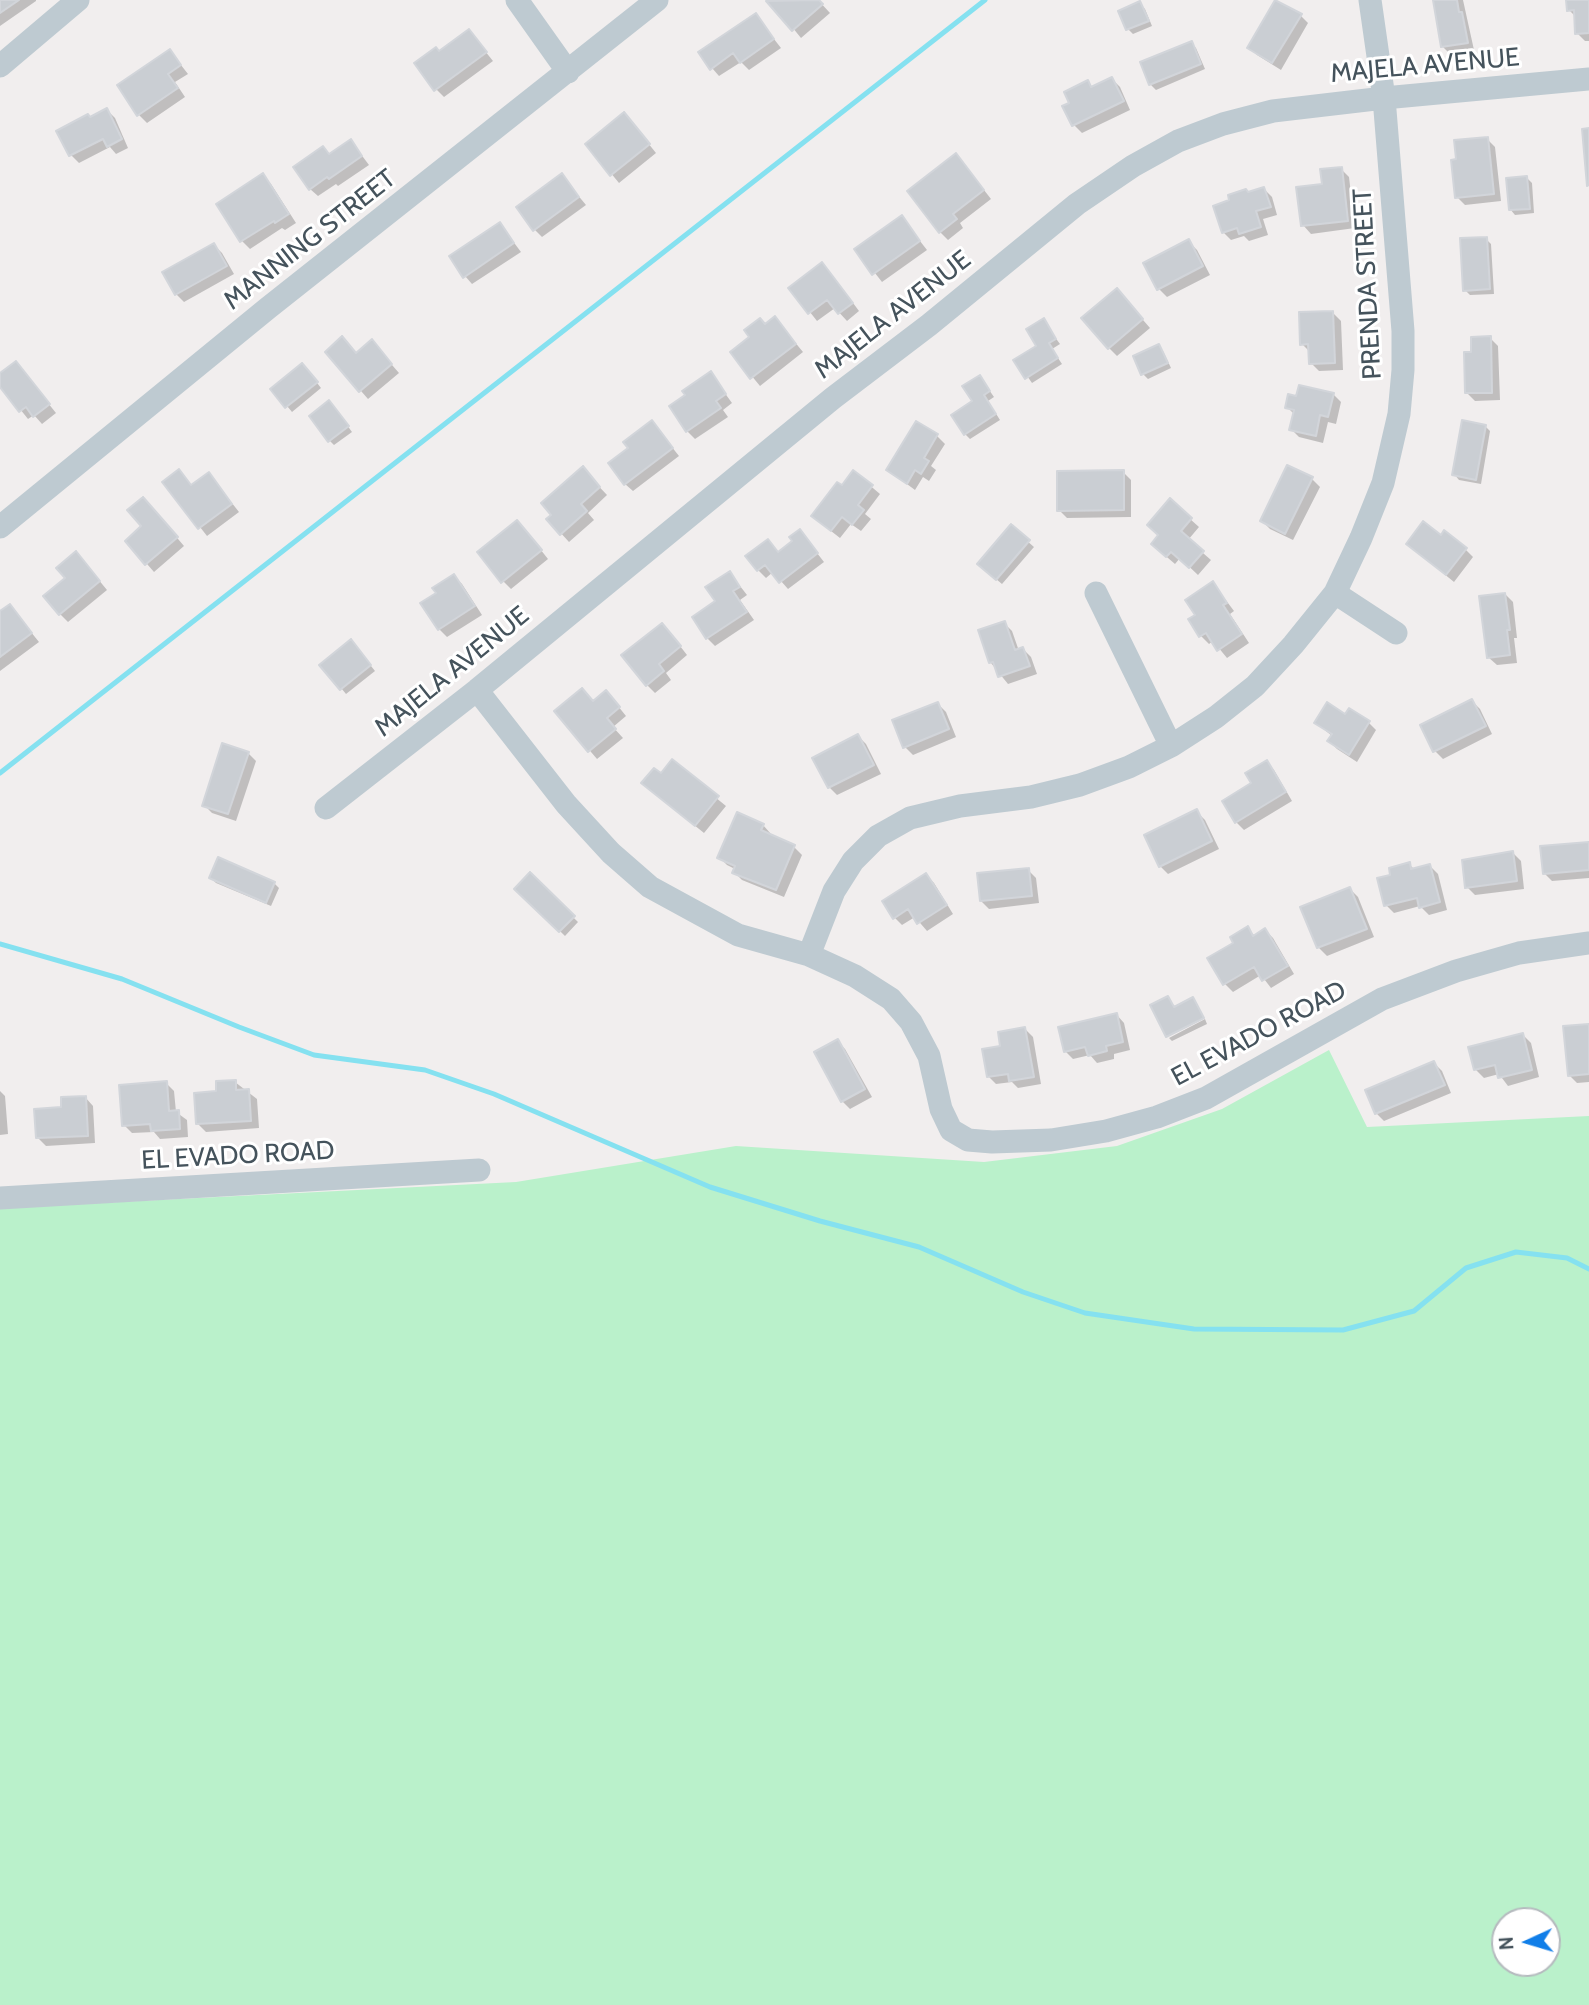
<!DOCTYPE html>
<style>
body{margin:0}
#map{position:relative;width:1589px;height:2005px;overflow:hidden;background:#f1eeee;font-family:Cabin,sans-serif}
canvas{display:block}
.north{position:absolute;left:1491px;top:1907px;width:70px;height:70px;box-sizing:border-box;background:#fff;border:2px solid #b5babe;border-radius:50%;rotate:266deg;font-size:19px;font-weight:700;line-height:28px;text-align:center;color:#45535c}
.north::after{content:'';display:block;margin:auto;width:24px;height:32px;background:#117ee8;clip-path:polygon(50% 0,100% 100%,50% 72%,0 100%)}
</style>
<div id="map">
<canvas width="1589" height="2005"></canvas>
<div class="north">N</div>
</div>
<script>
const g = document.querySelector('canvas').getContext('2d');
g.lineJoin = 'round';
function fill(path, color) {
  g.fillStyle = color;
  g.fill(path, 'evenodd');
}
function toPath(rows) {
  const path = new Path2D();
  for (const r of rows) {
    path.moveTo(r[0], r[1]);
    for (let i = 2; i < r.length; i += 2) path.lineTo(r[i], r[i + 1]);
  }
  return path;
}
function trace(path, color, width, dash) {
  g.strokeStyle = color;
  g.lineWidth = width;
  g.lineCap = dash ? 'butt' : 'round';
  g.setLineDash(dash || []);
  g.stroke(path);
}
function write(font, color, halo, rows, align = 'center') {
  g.font = font + ' Cabin,sans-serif';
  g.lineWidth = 6;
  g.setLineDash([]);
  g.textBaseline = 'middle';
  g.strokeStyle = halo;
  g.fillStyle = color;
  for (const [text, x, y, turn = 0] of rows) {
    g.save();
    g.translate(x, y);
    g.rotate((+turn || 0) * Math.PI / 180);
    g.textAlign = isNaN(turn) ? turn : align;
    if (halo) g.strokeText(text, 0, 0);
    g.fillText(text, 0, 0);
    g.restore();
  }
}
const green = toPath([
 [1329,1050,1367,1127,1589,1116,1589,2005,0,2005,0,1208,516,1182,736,1146,984,1162,1117,1146,1222,1109],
 [1505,1921,1547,1921,1547,1963,1505,1963]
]);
const shadow = toPath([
 [0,0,36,0,36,1,0,26],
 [770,0,818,0,830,13,801,38],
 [1435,0,1463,0,1474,50,1451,55,1443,47],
 [1568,0,1589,0,1589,41,1585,41,1577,33,1576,17,1569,10],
 [1140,4,1145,9,1152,26,1133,34,1128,29,1120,12],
 [1300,15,1308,23,1281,70,1257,55,1249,47],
 [756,16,781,48,749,70,741,62,719,76,712,68],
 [469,31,493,61,444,97,436,89,440,53],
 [1191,43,1196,48,1205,69,1156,90,1151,85,1142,63],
 [170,51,188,74,175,82,185,97,147,123,139,115],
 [1112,79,1120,87,1130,110,1082,133,1074,125,1064,107,1072,104,1087,82,1093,88],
 [107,110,115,118,128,148,116,154,110,147,79,163,71,155,59,131],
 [632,123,656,153,619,183,587,144],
 [1487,139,1495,147,1501,201,1465,205,1457,197,1458,161],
 [351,141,369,165,338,186,336,184,318,196,310,189,323,148,330,155],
 [963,163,991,199,960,223,963,228,948,240,940,232],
 [1341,169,1349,177,1355,228,1311,234,1303,225,1324,185],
 [263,176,271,184,296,223,285,230,282,228,250,249,242,241,218,205],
 [562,176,586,205,542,237,534,229],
 [1527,178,1532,183,1534,213,1515,215,1510,209],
 [1264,189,1272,197,1277,215,1263,219,1268,235,1249,241,1244,236,1231,240,1223,232,1249,194],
 [902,218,927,250,882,282,857,250],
 [500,224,521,252,472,284,465,276],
 [1486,239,1491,244,1494,294,1470,295,1465,290],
 [1189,242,1197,250,1210,275,1167,297,1159,289],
 [214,245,222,253,234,274,184,302,176,294],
 [830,272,859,311,847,321,835,308,817,321,791,288],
 [1124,298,1150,328,1117,356,1109,348],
 [1333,313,1341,321,1343,370,1319,371,1311,363,1310,352,1302,344],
 [775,318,803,352,760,386,732,352],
 [1043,321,1060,344,1052,349,1062,364,1032,383,1016,360,1039,346],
 [1490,338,1498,346,1500,400,1475,401,1467,393,1473,354],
 [1158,346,1163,351,1171,368,1148,379,1143,374,1135,357],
 [379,350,399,373,368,399,327,352,357,354],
 [16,363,56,413,42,424,34,415,28,419,0,384,0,376],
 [307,370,321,388,292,412,273,389],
 [711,374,732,403,723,410,728,417,695,439,687,431],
 [980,377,994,397,988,401,1000,420,970,439,965,434],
 [1333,394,1341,402,1336,424,1328,422,1323,443,1299,437,1291,429,1295,415,1287,407,1297,398],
 [334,407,352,432,334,445,329,440],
 [652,422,679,456,633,491,625,484],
 [1485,426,1490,431,1481,484,1459,480,1454,474],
 [937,436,945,444,931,466,936,470,929,481,923,477,915,490,888,470],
 [854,472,880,494,865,514,871,519,861,531,851,524,840,538,822,524,842,488],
 [1123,472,1131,480,1131,517,1067,518,1059,510],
 [209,474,239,512,207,536,165,482,192,487],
 [590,477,607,495,588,513,594,520,569,542,548,519],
 [1312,479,1320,487,1293,540,1270,529,1262,521],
 [1170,501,1199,527,1188,540,1211,560,1198,575,1180,558,1175,564,1161,552,1160,535],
 [151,507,184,546,154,572,127,541,144,526],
 [1011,527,1034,547,1002,584,984,569],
 [525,530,548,559,511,589,503,581],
 [800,531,824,562,788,589,773,572,766,578,758,570,768,541,779,553,794,541],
 [1441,537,1465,549,1473,557,1454,582,1416,551],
 [84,562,107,590,68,622,60,614],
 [730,573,747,595,740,600,754,620,715,646,707,638,717,602],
 [454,576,462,584,482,615,447,637,439,629,438,594],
 [1213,583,1234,611,1230,614,1249,643,1227,658,1213,641,1209,644,1201,636,1190,620,1197,615],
 [1505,594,1513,602,1517,638,1514,638,1517,663,1497,665,1488,657],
 [10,606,39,642,0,671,0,614],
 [1004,623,1012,631,1019,651,1023,649,1031,657,1037,674,1008,684,991,663],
 [670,633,687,655,666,673,671,680,655,693,647,685],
 [356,647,375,671,346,694,322,665],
 [614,701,626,716,613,727,623,738,597,759,556,711],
 [1472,701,1480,709,1492,734,1443,759,1435,751,1422,726],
 [938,704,946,712,956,737,913,755,905,747],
 [1346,716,1368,722,1376,730,1357,762,1337,749,1329,741,1332,736,1316,723],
 [858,736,866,744,881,774,837,795,829,787],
 [248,753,256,761,236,821,212,813,204,805],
 [672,762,726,806,704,833,652,791],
 [1267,762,1274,770,1292,801,1244,830,1236,822,1253,784],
 [1197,812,1205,820,1219,849,1168,874,1160,866],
 [763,825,771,834,770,836,794,847,802,855,784,897,742,880,734,872,735,869,727,865,719,857],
 [1589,844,1589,878,1552,881,1544,873],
 [1513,853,1521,861,1524,889,1475,895,1467,887],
 [1409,864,1415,870,1430,866,1438,874,1447,910,1429,915,1420,906,1394,913,1386,905,1393,876],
 [1028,870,1036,878,1039,903,989,909,981,901],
 [530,875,578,922,565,936,517,889],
 [926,875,934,883,953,914,927,931,915,917,902,925,894,917],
 [211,878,274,883,279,888,271,906,216,883],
 [1350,889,1358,897,1374,937,1327,956,1319,948,1303,908],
 [1248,929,1255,936,1265,930,1273,938,1294,974,1271,988,1261,975,1233,992,1225,984,1210,958,1235,943],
 [1116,1014,1124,1023,1130,1050,1114,1054,1114,1059,1097,1063,1090,1055,1073,1059,1065,1051],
 [1205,1019,1207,1024,1172,1041,1169,1038],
 [1589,1026,1589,1082,1577,1083,1569,1075],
 [1025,1029,1033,1037,1041,1084,1018,1088,1012,1082,996,1084,988,1076,1002,1047],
 [1523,1035,1531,1043,1539,1077,1508,1086,1499,1074,1484,1078,1476,1070,1470,1048],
 [837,1041,845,1049,872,1097,850,1109,842,1101],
 [1434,1063,1442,1071,1451,1093,1384,1121,1376,1113],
 [235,1082,257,1099,259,1128,206,1132,198,1124,218,1093],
 [166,1083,174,1091,176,1112,187,1120,188,1137,160,1139,154,1132,132,1133,124,1125],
 [0,1091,5,1096,8,1134,0,1135],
 [85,1097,93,1106,95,1143,46,1146,38,1138,63,1109]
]);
const stream = toPath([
 [0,773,985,0],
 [0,944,122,979,239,1027,314,1055,425,1070,494,1094,710,1187,820,1221,919,1247,1023,1292,1085,1313,1194,1329,1343,1330,1414,1311,1466,1268,1516,1252,1567,1258,1589,1269]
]);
const building = toPath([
 [0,0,19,0,0,13,0,0],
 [819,0,823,4,792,31,766,1,819,0],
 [1275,0,1302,14,1272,63,1247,48,1275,0],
 [1433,0,1457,0,1459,12,1462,12,1468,43,1441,47,1433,0],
 [1566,0,1589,0,1589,33,1575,34,1574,10,1567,11,1566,0],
 [1140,1,1149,21,1126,30,1118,11,1140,1],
 [756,13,774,39,740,63,733,53,710,70,698,52,756,13],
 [469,29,487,52,434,91,414,63,436,47,439,51,469,29],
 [1192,41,1201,64,1149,85,1140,62,1192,41],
 [170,49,181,65,168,74,178,88,137,116,117,85,170,49],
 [1112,77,1124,101,1072,126,1062,106,1069,103,1064,92,1088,80,1091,87,1112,77],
 [107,108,122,139,107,147,103,139,69,156,56,131,88,114,90,117,107,108],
 [624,112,650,144,610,176,585,144,624,112],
 [1589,128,1589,185,1587,186,1582,129,1589,128],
 [1488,137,1494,194,1455,198,1451,160,1456,159,1454,140,1488,137],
 [351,139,362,156,329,179,327,177,309,190,293,167,323,146,329,154,351,139],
 [956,153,984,190,953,214,957,219,939,233,907,191,956,153],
 [1342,167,1348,221,1301,226,1296,187,1322,184,1320,169,1342,167],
 [263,173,289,214,275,223,274,221,240,242,216,204,263,173],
 [562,173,579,197,533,231,516,207,562,173],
 [1527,176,1530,209,1509,210,1506,178,1527,176],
 [1264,187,1271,207,1256,211,1261,227,1239,234,1237,228,1222,233,1213,206,1229,200,1228,195,1246,189,1248,192,1264,187],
 [902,215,920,241,872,275,854,249,902,215],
 [500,222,514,243,463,278,449,256,500,222],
 [1487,237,1490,289,1463,291,1460,238,1487,237],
 [1189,239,1203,266,1157,290,1143,263,1189,239],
 [214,243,227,266,175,295,162,272,214,243],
 [822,262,853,303,838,314,827,300,808,314,788,288,822,262],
 [1117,288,1143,319,1108,349,1081,318,1117,288],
 [1333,311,1335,363,1309,364,1308,344,1300,345,1299,312,1333,311],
 [775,316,796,344,750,379,730,352,749,337,744,330,760,318,765,324,775,316],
 [1044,318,1056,339,1049,343,1058,358,1025,379,1013,360,1036,346,1026,329,1044,318],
 [342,336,356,353,372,339,392,364,359,392,325,352,342,336],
 [1491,336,1492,393,1465,393,1464,352,1471,352,1471,337,1491,336],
 [1159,344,1168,363,1141,375,1133,356,1159,344],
 [16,361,50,404,33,417,26,407,19,412,0,387,0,373,16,361],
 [302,363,318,382,285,408,270,389,302,363],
 [711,371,726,394,716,401,721,408,686,432,669,406,685,395,682,391,711,371],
 [980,375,990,391,984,395,996,414,964,435,951,415,972,401,962,386,980,375],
 [1299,385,1334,393,1328,417,1320,415,1316,436,1289,430,1294,410,1285,408,1288,394,1296,396,1299,385],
 [329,400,349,426,328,442,309,416,329,400],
 [652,420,673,448,624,485,608,463,628,448,623,442,652,420],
 [1462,420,1486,425,1476,480,1452,475,1462,420],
 [916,421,938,434,924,458,929,461,921,474,915,470,907,484,886,470,916,421],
 [1287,465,1313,477,1285,534,1260,521,1287,465],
 [583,466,600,487,581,504,587,511,560,535,546,519,551,515,541,503,583,466],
 [179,469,191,485,209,472,232,504,198,529,162,482,179,469],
 [853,470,873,485,858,505,864,510,852,525,842,517,831,531,811,516,837,482,842,485,853,470],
 [1124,470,1124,510,1057,511,1057,471,1124,470],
 [143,497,178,537,145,565,125,541,141,526,127,510,143,497],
 [1170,498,1192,518,1181,531,1204,551,1189,568,1171,552,1166,557,1151,544,1158,535,1147,525,1170,498],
 [517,520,542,550,501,583,477,552,517,520],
 [1423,521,1441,535,1444,530,1467,548,1446,575,1406,544,1423,521],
 [1011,524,1030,540,996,580,977,564,1011,524],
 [800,529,818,553,779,583,765,565,757,571,745,556,768,539,778,552,792,541,789,537,800,529],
 [76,551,100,581,59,615,43,596,65,578,56,568,76,551],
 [730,571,740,587,733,591,747,612,706,639,692,617,715,601,705,587,730,571],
 [454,574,475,606,438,630,420,603,436,593,432,588,454,574],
 [1213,581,1227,603,1223,605,1242,634,1217,651,1206,633,1199,637,1188,619,1195,615,1185,600,1213,581],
 [1505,593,1510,630,1507,630,1510,655,1487,658,1479,596,1505,593],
 [10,604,32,633,0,657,0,611,10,604],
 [1005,621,1015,650,1023,647,1030,666,998,677,993,662,989,663,978,630,1005,621],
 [662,623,681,646,659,664,664,671,646,686,621,655,662,623],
 [351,639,371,665,340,690,319,665,351,639],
 [582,688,593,701,606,690,620,707,607,718,616,729,588,752,554,711,582,688],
 [1472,699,1486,726,1433,752,1420,725,1472,699],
 [938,702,949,729,903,748,892,720,938,702],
 [1327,702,1345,714,1349,708,1370,721,1349,755,1327,741,1332,734,1314,723,1327,702],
 [858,734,874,765,828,788,812,758,858,734],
 [222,743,249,752,228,814,202,806,222,743],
 [672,759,719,796,695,826,641,783,654,768,661,773,672,759],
 [1267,760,1286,792,1235,823,1222,801,1251,783,1245,773,1267,760],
 [1197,809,1212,841,1159,867,1144,835,1197,809],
 [737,812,764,824,761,830,795,845,776,890,732,873,735,866,717,858,737,812],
 [1589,842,1589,870,1543,874,1540,846,1589,842],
 [1513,851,1517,881,1465,888,1462,860,1513,851],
 [218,857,275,882,266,903,209,878,218,857],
 [1410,862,1411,869,1430,864,1440,902,1419,908,1417,898,1384,906,1377,878,1390,875,1389,868,1410,862],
 [1029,868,1032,896,980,901,977,873,1029,868],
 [530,872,575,916,559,932,514,889,530,872],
 [926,873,947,905,917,924,908,909,893,919,882,901,926,873],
 [1350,887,1367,929,1317,948,1300,907,1350,887],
 [1248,926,1253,936,1265,928,1288,966,1262,981,1254,967,1223,985,1207,958,1233,943,1230,937,1248,926],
 [1168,996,1174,1007,1193,997,1204,1018,1166,1037,1150,1005,1168,996],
 [1117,1013,1123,1042,1106,1046,1107,1051,1088,1056,1085,1047,1064,1052,1058,1027,1117,1013],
 [1589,1024,1589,1074,1568,1076,1563,1026,1589,1024],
 [1025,1027,1034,1077,1009,1081,1008,1074,987,1077,982,1049,1000,1046,998,1032,1025,1027],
 [1523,1033,1532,1070,1498,1078,1495,1065,1474,1070,1468,1047,1523,1033],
 [838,1039,865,1089,841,1102,814,1052,838,1039],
 [1434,1061,1445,1085,1375,1114,1365,1090,1434,1061],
 [236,1080,236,1090,249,1089,251,1121,196,1124,194,1093,216,1091,216,1081,236,1080],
 [167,1081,169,1111,179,1110,180,1129,151,1131,150,1124,122,1126,119,1085,167,1081],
 [86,1096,88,1136,36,1138,34,1109,61,1107,61,1097,86,1096]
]);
const minor = toPath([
 [517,0,568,72],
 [0,66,78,0],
 [0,527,268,308,657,0],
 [1096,593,1171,746],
 [1335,593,1396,633],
 [477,690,566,804,611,853,650,887,738,935,809,955,855,976,891,999,911,1022,929,1056,941,1109,951,1130,968,1140,992,1142,1051,1140,1106,1131,1157,1117,1206,1098,1382,999,1456,971,1519,953,1589,943],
 [326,808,477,690,833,398,929,325,1077,204,1133,166,1178,141,1223,124,1273,111,1384,98,1589,79],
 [809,955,834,891,853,861,878,836,910,818,960,806,1031,797,1080,785,1129,767,1171,746,1216,717,1255,686,1293,645,1335,593,1361,538,1383,483,1399,414,1403,370,1403,331,1384,98,1370,0],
 [0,1198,479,1170]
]);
const streetNames = [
 ["MAJELA AVENUE",1425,66,-5],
 ["MANNING STREET",310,240,-38],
 ["PRENDA STREET",1368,284,-93],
 ["MAJELA AVENUE",893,315,-38],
 ["MAJELA AVENUE",452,672,-39],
 ["EL EVADO ROAD",1259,1034,-28],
 ["EL EVADO ROAD",238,1156,-3]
];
fill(green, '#baf1cb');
fill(shadow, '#0003');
trace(stream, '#85e1f0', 5);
fill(building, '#caced3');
trace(building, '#d2d5da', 2);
trace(minor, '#becad1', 23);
write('26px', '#45535c', '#fff', streetNames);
</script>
